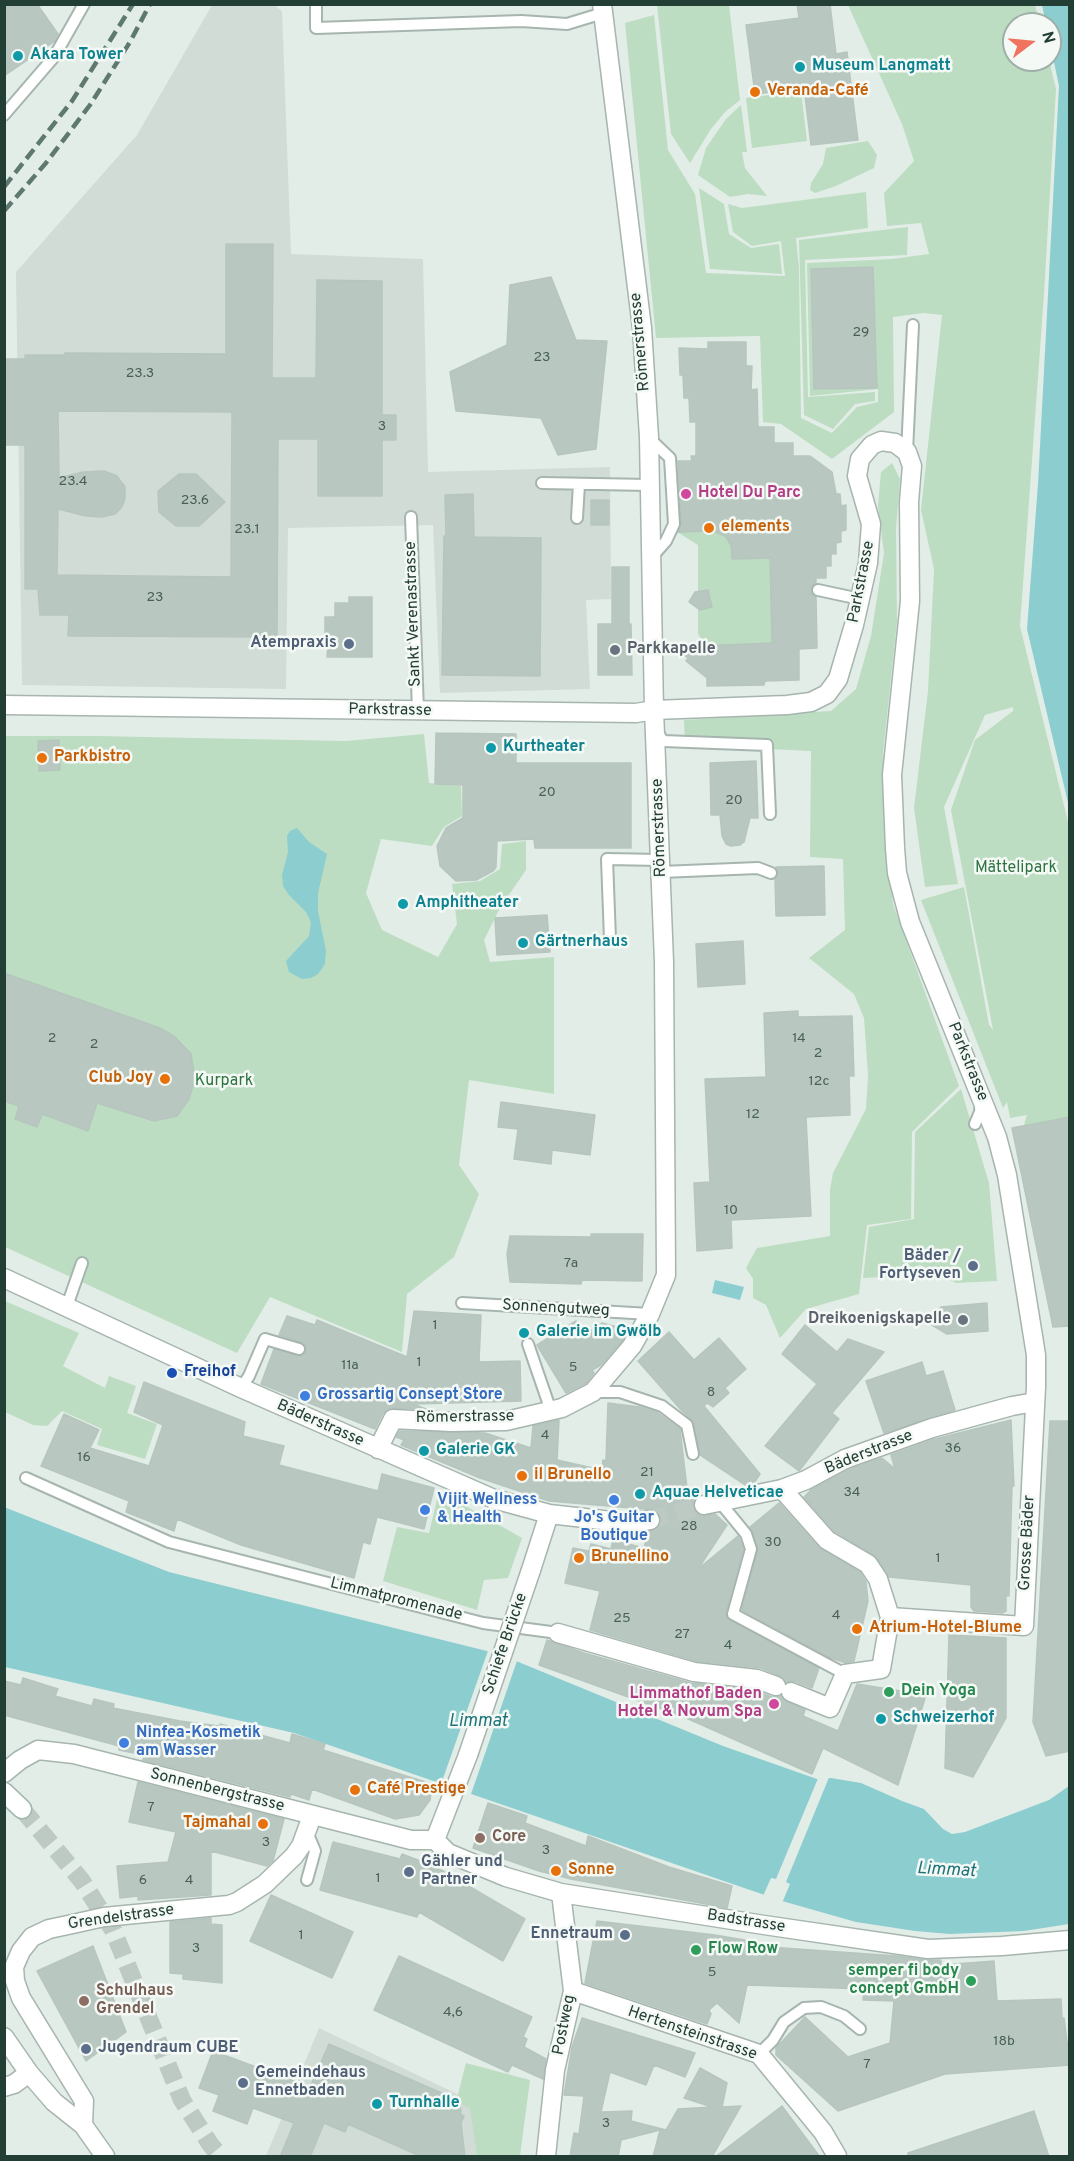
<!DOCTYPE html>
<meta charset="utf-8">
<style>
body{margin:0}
#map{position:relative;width:1074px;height:2161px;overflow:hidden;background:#e3ede7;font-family:Overpass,sans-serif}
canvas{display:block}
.frame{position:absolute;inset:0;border:6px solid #233e34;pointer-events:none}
.north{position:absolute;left:1002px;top:12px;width:60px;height:60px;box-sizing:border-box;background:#f4f9f6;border:2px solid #a0aea8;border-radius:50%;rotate:74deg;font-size:16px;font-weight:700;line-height:24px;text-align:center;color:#233e34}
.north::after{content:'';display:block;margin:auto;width:21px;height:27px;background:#ef735e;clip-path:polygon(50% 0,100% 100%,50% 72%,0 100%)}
</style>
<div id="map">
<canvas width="1074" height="2161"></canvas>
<div class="frame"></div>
<div class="north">N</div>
</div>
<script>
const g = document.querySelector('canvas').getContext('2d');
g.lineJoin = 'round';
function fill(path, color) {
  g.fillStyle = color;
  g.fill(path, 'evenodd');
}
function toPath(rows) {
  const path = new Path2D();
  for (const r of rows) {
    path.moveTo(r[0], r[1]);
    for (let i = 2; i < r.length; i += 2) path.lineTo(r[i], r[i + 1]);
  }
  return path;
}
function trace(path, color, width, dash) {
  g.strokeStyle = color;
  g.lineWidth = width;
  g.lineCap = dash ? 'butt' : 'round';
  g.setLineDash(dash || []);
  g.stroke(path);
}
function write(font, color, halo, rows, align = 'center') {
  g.font = font + ' Overpass,sans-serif';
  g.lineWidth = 5;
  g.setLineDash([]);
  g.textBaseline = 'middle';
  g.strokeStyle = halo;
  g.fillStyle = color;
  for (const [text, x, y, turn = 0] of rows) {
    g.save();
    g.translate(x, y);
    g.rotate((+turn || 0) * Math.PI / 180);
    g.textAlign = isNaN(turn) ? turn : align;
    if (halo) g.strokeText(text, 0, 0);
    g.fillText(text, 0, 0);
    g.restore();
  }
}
const built = toPath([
 [212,5,274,5,282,11,291,254,423,259,428,472,610,467,611,599,586,600,590,689,440,693,433,525,288,528,286,689,22,685,16,272,137,135],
 [319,2028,476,2103,485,2156,266,2156]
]);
const green = toPath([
 [657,5,729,5,740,100,725,112,711,129,690,163,671,134],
 [848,5,1035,5,1040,24,1014,24,1014,60,1049,60,1056,89,1044,294,1020,626,1069,826,1069,1117,1024,1125,1027,1115,1010,1118,1007,1102,1003,1108,921,900,964,887,989,1025,993,1030,951,810,975,740,1013,711,1013,707,985,715,944,807,958,884,925,887,914,808,928,691,934,569,921,510,942,315,924,313,893,317,894,412,832,459,781,424,763,422,760,336,656,338,625,23,654,15,668,150,695,194,706,273,785,276,781,241,752,246,733,232,728,204,742,208,866,192,868,228,796,238,799,268,801,418,832,433,857,407,878,402,878,389,810,396,807,263,892,259,929,254,921,223,887,226,884,193,914,161,902,124],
 [801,91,807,141,752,148,746,98],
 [741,105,747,152,742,152,745,168,767,196,748,194,730,197,698,175,706,148,726,119],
 [868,141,877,155,874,168,836,186,815,193,810,190,811,183,823,164,826,148],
 [699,188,724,204,729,234,751,248,779,244,782,274,710,269],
 [908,227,907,255,805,260,808,397,875,392,875,401,855,404,833,429,804,415,799,240],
 [892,463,900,479,896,529,897,622,883,753,886,832,893,904,959,1086,912,1132,911,1219,867,1225,859,1294,806,1309,780,1338,766,1305,753,1298,753,1279,746,1268,757,1248,830,1236,830,1190,833,1173,866,1109,868,1075,864,1018,854,994,809,958,845,930,843,859,810,857,811,751,685,745,684,720,831,711,856,689,871,636,884,553,878,506,881,472],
 [713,531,725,536,731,545,733,559,770,558,772,643,718,649,717,645,705,645,698,634,698,545,677,532],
 [424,734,429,783,461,786,462,816,444,827,432,846,381,839,366,893,382,930,438,957,457,924,452,884,480,881,500,869,502,844,526,841,526,870,500,908,484,940,490,962,554,957,554,1094,469,1080,459,1165,479,1194,454,1257,407,1294,402,1352,270,1297,237,1353,5,1247,5,736,96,736,346,741],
 [961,1089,989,1183,997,1281,956,1283,920,1265,884,1277,863,1278,869,1227,914,1219,915,1132],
 [5,1301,79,1333,63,1366,105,1388,109,1376,136,1386,127,1413,157,1424,145,1459,97,1445,102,1429,62,1411,47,1426,33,1425,5,1412],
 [439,1491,522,1538,508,1578,484,1580,477,1610,383,1581,397,1527,429,1533],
 [466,2063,530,2080,520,2156,477,2156,470,2108,456,2102]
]);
const water = toPath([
 [1042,5,1070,5,1069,807,1027,629,1038,484,1059,86,1050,43,1050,24,1046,24],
 [297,828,309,842,327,854,318,893,318,911,326,951,325,964,318,974,311,978,302,979,289,972,286,961,309,936,311,922,306,912,289,895,283,886,282,875,288,852,287,836,290,831],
 [715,1280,744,1287,740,1300,712,1293],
 [4,1507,169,1572,499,1654,723,1746,817,1779,831,1778,861,1783,902,1801,924,1809,943,1829,952,1834,965,1832,1049,1800,1069,1786,1069,1924,1024,1931,950,1934,915,1931,856,1922,782,1901,294,1733,5,1667]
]);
const pier = toPath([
 [489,1648,518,1658,470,1797,440,1787],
 [830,1775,786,1882,790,1884,782,1903,763,1896,771,1878,776,1879,819,1776]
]);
const building = toPath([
 [4,4,37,4,58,34,55,41,4,76,4,4],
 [797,4,830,4,836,54,847,52,858,140,811,145,804,88,755,94,746,25,799,18,797,4],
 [226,244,273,244,272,378,316,378,317,280,382,281,382,415,396,415,396,440,382,440,382,496,318,496,318,439,278,439,277,637,68,636,69,615,40,615,38,589,25,589,25,445,4,445,4,359,25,359,25,355,65,355,65,353,226,354,226,244],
 [58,411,232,412,231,577,57,575,58,509,86,516,102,517,115,514,122,507,125,498,125,487,117,476,104,471,83,472,59,478,58,411],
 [873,267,877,388,814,389,811,269,873,267],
 [551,277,576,340,607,341,596,449,558,455,541,418,456,411,450,372,507,345,510,285,551,277],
 [708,342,746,342,746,366,752,366,751,390,757,389,758,427,774,427,774,443,793,443,793,456,810,456,832,472,836,494,840,494,841,506,846,505,846,530,841,531,841,542,836,543,836,554,831,554,831,566,826,566,826,578,816,578,816,583,811,588,811,593,816,597,817,648,799,649,799,680,765,681,764,685,707,686,707,678,686,661,688,658,674,647,772,643,770,558,732,559,731,545,725,536,713,531,678,532,681,524,678,461,692,461,691,456,696,456,696,422,690,422,689,398,684,398,683,375,680,375,679,348,708,349,708,342],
 [179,474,196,474,225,502,199,526,176,526,159,512,158,491,179,474],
 [473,494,474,537,541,538,540,676,442,675,444,536,446,536,445,495,473,494],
 [591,500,609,500,609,525,591,525,591,500],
 [612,567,629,567,629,624,631,624,632,675,598,675,598,624,612,624,612,567],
 [708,590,712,607,700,610,689,602,695,592,708,590],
 [349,597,372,597,372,657,327,657,328,642,325,642,325,617,335,617,335,603,349,603,349,597],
 [436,733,516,734,516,763,631,763,631,848,535,848,534,839,497,841,496,867,493,871,476,880,456,881,440,866,437,846,446,828,463,818,463,785,435,784,436,733],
 [59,740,60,770,39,771,38,741,59,740],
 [756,761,758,818,750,818,744,842,740,845,731,846,726,844,722,836,720,815,711,815,710,763,756,761],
 [824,866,825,915,776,916,775,879,778,872,776,867,824,866],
 [547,915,550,952,497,955,495,918,547,915],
 [743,941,745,984,698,987,696,944,743,941],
 [4,973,160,1028,175,1037,191,1054,195,1079,189,1099,177,1116,154,1121,97,1103,88,1131,42,1114,37,1127,15,1119,19,1106,4,1101,4,973],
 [798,1011,798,1017,852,1016,854,1076,849,1076,850,1115,806,1117,811,1216,731,1220,732,1248,697,1251,694,1183,710,1182,705,1079,766,1077,764,1013,798,1011],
 [501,1102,595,1115,590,1155,552,1150,551,1164,514,1159,518,1129,498,1127,501,1102],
 [1070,1117,1070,1326,1053,1327,1012,1128,1070,1117],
 [591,1234,643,1234,642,1281,582,1280,581,1284,510,1282,507,1254,510,1236,591,1237,591,1234],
 [987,1303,988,1331,947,1334,932,1325,932,1317,941,1307,987,1303],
 [414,1311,481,1315,479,1362,520,1361,521,1401,413,1404,426,1409,393,1408,383,1413,375,1429,261,1384,274,1349,297,1356,301,1356,306,1352,304,1343,279,1335,287,1316,315,1325,317,1320,407,1357,414,1311],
 [576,1321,584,1335,602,1323,628,1330,623,1340,601,1365,592,1370,594,1373,586,1383,566,1393,537,1345,576,1321],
 [805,1325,837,1352,848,1339,884,1352,832,1413,839,1419,799,1471,765,1446,817,1384,782,1354,805,1325],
 [669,1332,694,1360,719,1338,746,1369,725,1388,729,1393,713,1407,707,1403,704,1406,760,1474,754,1483,745,1485,700,1455,692,1420,682,1411,638,1361,669,1332],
 [922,1362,926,1376,943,1371,955,1410,884,1433,866,1381,922,1362],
 [144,1382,245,1422,243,1436,284,1446,279,1465,378,1491,382,1474,434,1488,424,1529,377,1517,370,1544,363,1542,354,1578,241,1545,177,1519,174,1531,126,1512,129,1501,41,1466,64,1414,99,1430,90,1448,149,1466,163,1425,134,1412,144,1382],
 [608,1403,640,1407,658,1413,680,1429,687,1488,696,1497,693,1508,701,1516,715,1514,727,1525,698,1569,738,1536,743,1549,726,1612,727,1618,819,1668,812,1688,795,1681,786,1682,780,1676,761,1668,696,1661,590,1630,600,1591,565,1583,573,1548,589,1551,591,1544,611,1549,613,1540,644,1548,648,1532,656,1529,661,1524,659,1514,655,1510,549,1501,480,1478,401,1445,404,1440,396,1437,400,1431,485,1433,531,1448,533,1426,559,1420,557,1460,602,1470,603,1460,606,1461,608,1403],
 [1011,1420,1014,1486,1012,1486,1009,1596,1006,1596,1006,1611,1002,1613,974,1611,971,1607,971,1585,889,1577,874,1555,834,1531,804,1497,811,1490,850,1469,882,1458,895,1469,891,1455,935,1439,1011,1420],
 [1050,1421,1070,1421,1070,1751,1046,1756,1033,1722,1050,1421],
 [779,1503,819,1548,860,1572,866,1582,868,1601,854,1661,846,1663,831,1658,742,1610,758,1550,750,1527,779,1503],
 [949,1635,1006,1638,1006,1718,973,1777,945,1768,949,1635],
 [547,1640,584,1653,691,1683,754,1690,772,1697,781,1696,787,1702,805,1710,803,1716,838,1731,857,1684,926,1695,898,1785,823,1748,812,1774,684,1717,539,1665,547,1640],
 [23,1678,58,1689,55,1696,92,1706,94,1699,114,1704,113,1708,180,1721,219,1726,220,1724,290,1743,292,1734,325,1744,323,1750,432,1784,430,1800,419,1815,395,1819,312,1789,309,1800,291,1794,290,1797,143,1760,144,1755,119,1750,119,1746,4,1715,4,1681,21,1685,23,1678],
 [138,1782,284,1819,273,1861,267,1866,211,1851,211,1895,138,1900,138,1896,120,1898,117,1866,168,1862,176,1832,129,1822,138,1782],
 [488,1803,527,1816,525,1823,586,1846,588,1836,669,1867,732,1886,727,1908,571,1879,539,1871,473,1848,488,1803],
 [333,1842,400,1859,402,1854,436,1867,525,1919,503,1961,419,1912,417,1917,320,1890,333,1842],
 [271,1895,353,1932,332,1978,250,1941,271,1895],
 [211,1918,211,1924,222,1925,222,1983,183,1979,183,1974,170,1973,170,1922,211,1918],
 [597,1921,715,1935,756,1942,755,1946,897,1956,927,1960,941,1960,941,1965,994,1961,997,2001,1061,1999,1062,2018,1064,2018,1070,2065,945,2074,838,2111,776,2055,776,2048,805,2017,848,2057,890,2043,894,2001,863,2000,864,1989,747,1985,739,2023,717,2003,709,2010,711,2014,707,2024,585,1983,597,1921],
 [93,1946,126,2032,86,2061,37,1971,93,1946],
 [399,1956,532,2017,523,2037,527,2039,524,2047,546,2059,543,2079,512,2065,508,2072,374,2010,399,1956],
 [582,2018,695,2053,685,2077,654,2065,646,2085,610,2072,601,2112,632,2111,631,2121,666,2130,678,2109,712,2107,684,2098,700,2068,727,2083,722,2107,741,2106,712,2157,653,2157,660,2130,621,2140,618,2157,570,2157,574,2133,579,2134,584,2096,564,2095,572,2047,582,2018],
 [329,2044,460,2101,461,2115,464,2116,461,2123,465,2157,422,2157,348,2124,345,2132,324,2123,310,2157,280,2157,294,2123,253,2108,247,2124,213,2111,219,2095,199,2088,213,2051,310,2087,329,2044],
 [782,2106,820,2157,715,2157,782,2106],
 [1034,2111,1049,2157,908,2157,908,2153,1034,2111]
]);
const minorTunnel = toPath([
 [650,1520,704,1505]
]);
const secondaryTunnel = toPath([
 [22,1809,82,1881,113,1930,182,2100,210,2144,220,2156]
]);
const service = toPath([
 [316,4,316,28,521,21,567,24,603,13],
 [4,115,54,57,84,4],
 [649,438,670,458,674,524,666,541,651,558],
 [907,452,913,325],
 [542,483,649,485],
 [411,517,418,711],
 [577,518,579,484],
 [818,590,860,599],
 [657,731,663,741,767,745,770,814],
 [661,872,758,868,771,873],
 [610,939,607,859,661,860],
 [975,1124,980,1112,981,1101],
 [462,1303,650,1314],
 [67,1306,82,1263],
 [528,1344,551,1411],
 [241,1388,249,1376,265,1339,299,1349],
 [593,1392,620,1392,662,1406,687,1425,693,1454],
 [26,1478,169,1542,483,1623,558,1633],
 [719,1501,746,1534,751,1549,733,1614,845,1674],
 [307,1832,315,1851,307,1880],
 [759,2054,773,2040,784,2022,804,2008,821,2007,844,2016,860,2029]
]);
const minor = toPath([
 [4,705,636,713,654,710,787,705,811,702,827,694,838,679,854,625,868,563,871,524,857,476,860,459,872,445,881,441,895,443,907,452,912,466,909,502,910,601,892,775,895,848,897,873,910,922,997,1137,1007,1175,1036,1355,1036,1387,1024,1626,890,1617,878,1579,868,1564,827,1540,782,1489],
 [4,1278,241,1388,494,1499,549,1514,629,1523,650,1520],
 [378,1449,393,1419,451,1422,506,1421,562,1408,593,1392,632,1346,650,1314,666,1275,664,962,654,710,649,437,642,328,602,4],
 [704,1505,782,1489,806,1480,845,1459,932,1428,1012,1406,1035,1402],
 [531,1570,549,1514],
 [558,1633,694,1672,757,1679,776,1686],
 [791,1692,830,1708,845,1674,881,1669,890,1617],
 [4,1773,20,1760,38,1750,74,1754,411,1840,435,1840],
 [435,1840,448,1853,506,1877,561,1893,764,1925,928,1949,1002,1946,1070,1940],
 [435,1840,468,1755],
 [573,1991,759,2054,823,2132,837,2156],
 [4,2037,29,2073,54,2102,83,2125,105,2156],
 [4,2087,14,2084,29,2073],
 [83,2125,84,2101,21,1998,15,1981,14,1967,21,1951,32,1937,49,1929,68,1925,104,1917,229,1905,237,1902,265,1884,294,1856,301,1846,312,1816],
 [546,2156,555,2070,573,1991,561,1893]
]);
const secondary = toPath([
 [4,1792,22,1809]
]);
const rail = toPath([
 [4,187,72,101,133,4],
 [4,211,46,163,90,105,130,42,150,4]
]);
const minorBridge = toPath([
 [468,1755,531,1570]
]);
const markers = [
 [18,56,6,"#0f9aa8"],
 [800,67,6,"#0f9aa8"],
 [755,92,6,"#e8710a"],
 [686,494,6,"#d1479c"],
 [709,528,6,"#e8710a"],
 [349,644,6,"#5c6f8a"],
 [615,650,6,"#6b7280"],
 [491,748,6,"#0f9aa8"],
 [42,758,6,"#e8710a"],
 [403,904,6,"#0f9aa8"],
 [523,943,6,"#0f9aa8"],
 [165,1079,6,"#e8710a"],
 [973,1266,6,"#5c6f8a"],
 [963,1320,6,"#6b7280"],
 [524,1333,6,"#0f9aa8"],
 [172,1373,6,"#1a4fb4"],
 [305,1396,6,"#3f7fe0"],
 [424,1451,6,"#0f9aa8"],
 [522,1476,6,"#e8710a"],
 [640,1494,6,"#0f9aa8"],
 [614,1500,6,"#3f7fe0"],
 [425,1510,6,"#3f7fe0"],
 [579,1558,6,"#e8710a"],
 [857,1629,6,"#e8710a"],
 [889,1692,6,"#2e9e5b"],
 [774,1704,6,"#d1479c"],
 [881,1719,6,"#0f9aa8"],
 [124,1743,6,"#3f7fe0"],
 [355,1790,6,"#e8710a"],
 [263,1824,6,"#e8710a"],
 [480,1838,6,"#8d6e63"],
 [556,1871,6,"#e8710a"],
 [409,1872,6,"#5c6f8a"],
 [625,1935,6,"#5c6f8a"],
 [696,1950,6,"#2e9e5b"],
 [971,1981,6,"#2e9e5b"],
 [84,2001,6,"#8d6e63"],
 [86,2049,6,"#5c6f8a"],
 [243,2083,6,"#5c6f8a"],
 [377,2104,6,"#0f9aa8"]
];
const numberNames = [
 ["29",861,333],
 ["23",542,358],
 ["23.3",140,374],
 ["3",382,427],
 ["23.4",73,482],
 ["23.6",195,501],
 ["23.1",247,530],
 ["23",155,598],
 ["20",547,793],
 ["20",734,801],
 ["2",52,1039],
 ["14",799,1039],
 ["2",94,1045],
 ["2",818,1054],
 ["12c",819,1082],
 ["12",753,1115],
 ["10",731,1211],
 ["7a",571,1264],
 ["1",435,1326],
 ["1",419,1363],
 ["11a",350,1366],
 ["5",573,1368],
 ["8",711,1393],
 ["4",545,1436],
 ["36",953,1449],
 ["16",84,1458],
 ["21",647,1473],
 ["34",852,1493],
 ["28",689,1527],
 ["30",773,1543],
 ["1",938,1559],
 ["4",836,1616],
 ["25",622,1619],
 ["27",682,1635],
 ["4",728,1646],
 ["7",151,1808],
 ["3",266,1843],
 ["3",546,1851],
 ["1",378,1879],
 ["6",143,1881],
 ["4",189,1881],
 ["1",301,1936],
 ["3",196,1949],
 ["5",712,1973],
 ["4,6",453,2013],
 ["18b",1004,2042],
 ["7",867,2065],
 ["3",606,2124]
];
const cultureNames = [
 ["Akara Tower",30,56],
 ["Museum Langmatt",812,67],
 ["Kurtheater",503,748],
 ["Amphitheater",415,904],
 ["Gärtnerhaus",535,943],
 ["Galerie im Gwölb",536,1333],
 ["Galerie GK",436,1451],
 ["Aquae Helveticae",652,1494],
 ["Schweizerhof",893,1719],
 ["Turnhalle",389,2104]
];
const foodNames = [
 ["Veranda-Café",767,92],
 ["elements",721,528],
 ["Parkbistro",54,758],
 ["Club Joy",153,1079,"right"],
 ["il Brunello",534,1476],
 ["Brunellino",591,1558],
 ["Atrium-Hotel-Blume",869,1629],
 ["Café Prestige",367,1790],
 ["Tajmahal",251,1824,"right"],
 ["Sonne",568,1871]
];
const streetNames = [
 ["Römerstrasse",641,342,-95],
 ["Parkstrasse",862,582,-79],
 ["Sankt Verenastrasse",414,614,-92],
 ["Parkstrasse",390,711,1],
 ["Römerstrasse",660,828,-92],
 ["Parkstrasse",967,1062,68],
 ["Sonnengutweg",556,1309,3],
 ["Römerstrasse",465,1418,-1],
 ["Bäderstrasse",320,1424,24],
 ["Bäderstrasse",869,1453,-22],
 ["Grosse Bäder",1028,1543,-87],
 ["Limmatpromenade",396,1600,14],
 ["Schiefe Brücke",506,1644,-71],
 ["Sonnenbergstrasse",217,1791,14],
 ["Grendelstrasse",121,1918,-8],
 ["Badstrasse",746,1922,9],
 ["Postweg",565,2025,-79],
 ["Hertensteinstrasse",692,2034,19]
];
const hotelNames = [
 ["Hotel Du Parc",698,494],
 ["Limmathof Baden",762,1695,"right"],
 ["Hotel & Novum Spa",762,1713,"right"]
];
const serviceNames = [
 ["Atempraxis",337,644],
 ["Bäder /",961,1257],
 ["Fortyseven",961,1275],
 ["Gähler und",421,1863,"left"],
 ["Partner",421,1881,"left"],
 ["Ennetraum",613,1935],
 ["Jugendraum CUBE",98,2049,"left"],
 ["Gemeindehaus",255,2074,"left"],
 ["Ennetbaden",255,2092,"left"]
];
const worshipNames = [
 ["Parkkapelle",627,650],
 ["Dreikoenigskapelle",951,1320,"right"]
];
const parkNames = [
 ["Mättelipark",1016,869],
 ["Kurpark",224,1082]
];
const transitNames = [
 ["Freihof",184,1373]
];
const shopNames = [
 ["Grossartig Consept Store",317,1396],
 ["Vijit Wellness",437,1501],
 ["& Health",437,1519],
 ["Jo's Guitar",614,1519,"center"],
 ["Boutique",614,1537,"center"],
 ["Ninfea-Kosmetik",136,1734],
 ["am Wasser",136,1752]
];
const leisureNames = [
 ["Dein Yoga",901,1692],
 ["Flow Row",708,1950],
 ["semper fi body",959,1972,"right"],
 ["concept GmbH",959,1990,"right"]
];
const educationNames = [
 ["Core",492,1838],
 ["Schulhaus",96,1992],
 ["Grendel",96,2010]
];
const waterNames = [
 ["Limmat",478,1722],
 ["Limmat",946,1871,3]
];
fill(built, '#d1dcd6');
fill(green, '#bcddc2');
fill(water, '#8ccdd0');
fill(pier, '#e3ede7');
fill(building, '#b8c7c0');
trace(building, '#b6c6be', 1.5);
trace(minorTunnel, '#bdcac3', 18, [18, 9]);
trace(secondaryTunnel, '#bdcac3', 18, [18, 9]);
trace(service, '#a6b5ae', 14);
trace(minor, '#a6b5ae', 21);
trace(secondary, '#a2b8ae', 21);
trace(service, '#fff', 10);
trace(minor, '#fff', 18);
trace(secondary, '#fff', 18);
trace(rail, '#5e796f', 4.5, [12, 6]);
trace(minorBridge, '#a6b5ae', 21, []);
trace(minorBridge, '#fff', 18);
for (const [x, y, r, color] of markers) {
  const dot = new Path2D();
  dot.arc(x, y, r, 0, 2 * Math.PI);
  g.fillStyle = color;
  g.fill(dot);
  trace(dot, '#f4f9f6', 2);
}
write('14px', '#486057', null, numberNames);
write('bold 16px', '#0d838f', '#f4f9f6', cultureNames, 'left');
write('bold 16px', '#c56008', '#f4f9f6', foodNames, 'left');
write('16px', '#233e34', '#f4f9f6', streetNames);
write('bold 16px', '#b23c85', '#f4f9f6', hotelNames, 'left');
write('bold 16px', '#4e5e75', '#f4f9f6', serviceNames, 'right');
write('bold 16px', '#5b616d', '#f4f9f6', worshipNames, 'left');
write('16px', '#2e7441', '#f4f9f6', parkNames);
write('bold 16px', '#164399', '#f4f9f6', transitNames, 'left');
write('bold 16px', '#366cbe', '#f4f9f6', shopNames, 'left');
write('bold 16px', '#27864d', '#f4f9f6', leisureNames, 'left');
write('bold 16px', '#785e54', '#f4f9f6', educationNames, 'left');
write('italic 18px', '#1e7379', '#f4f9f6', waterNames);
</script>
